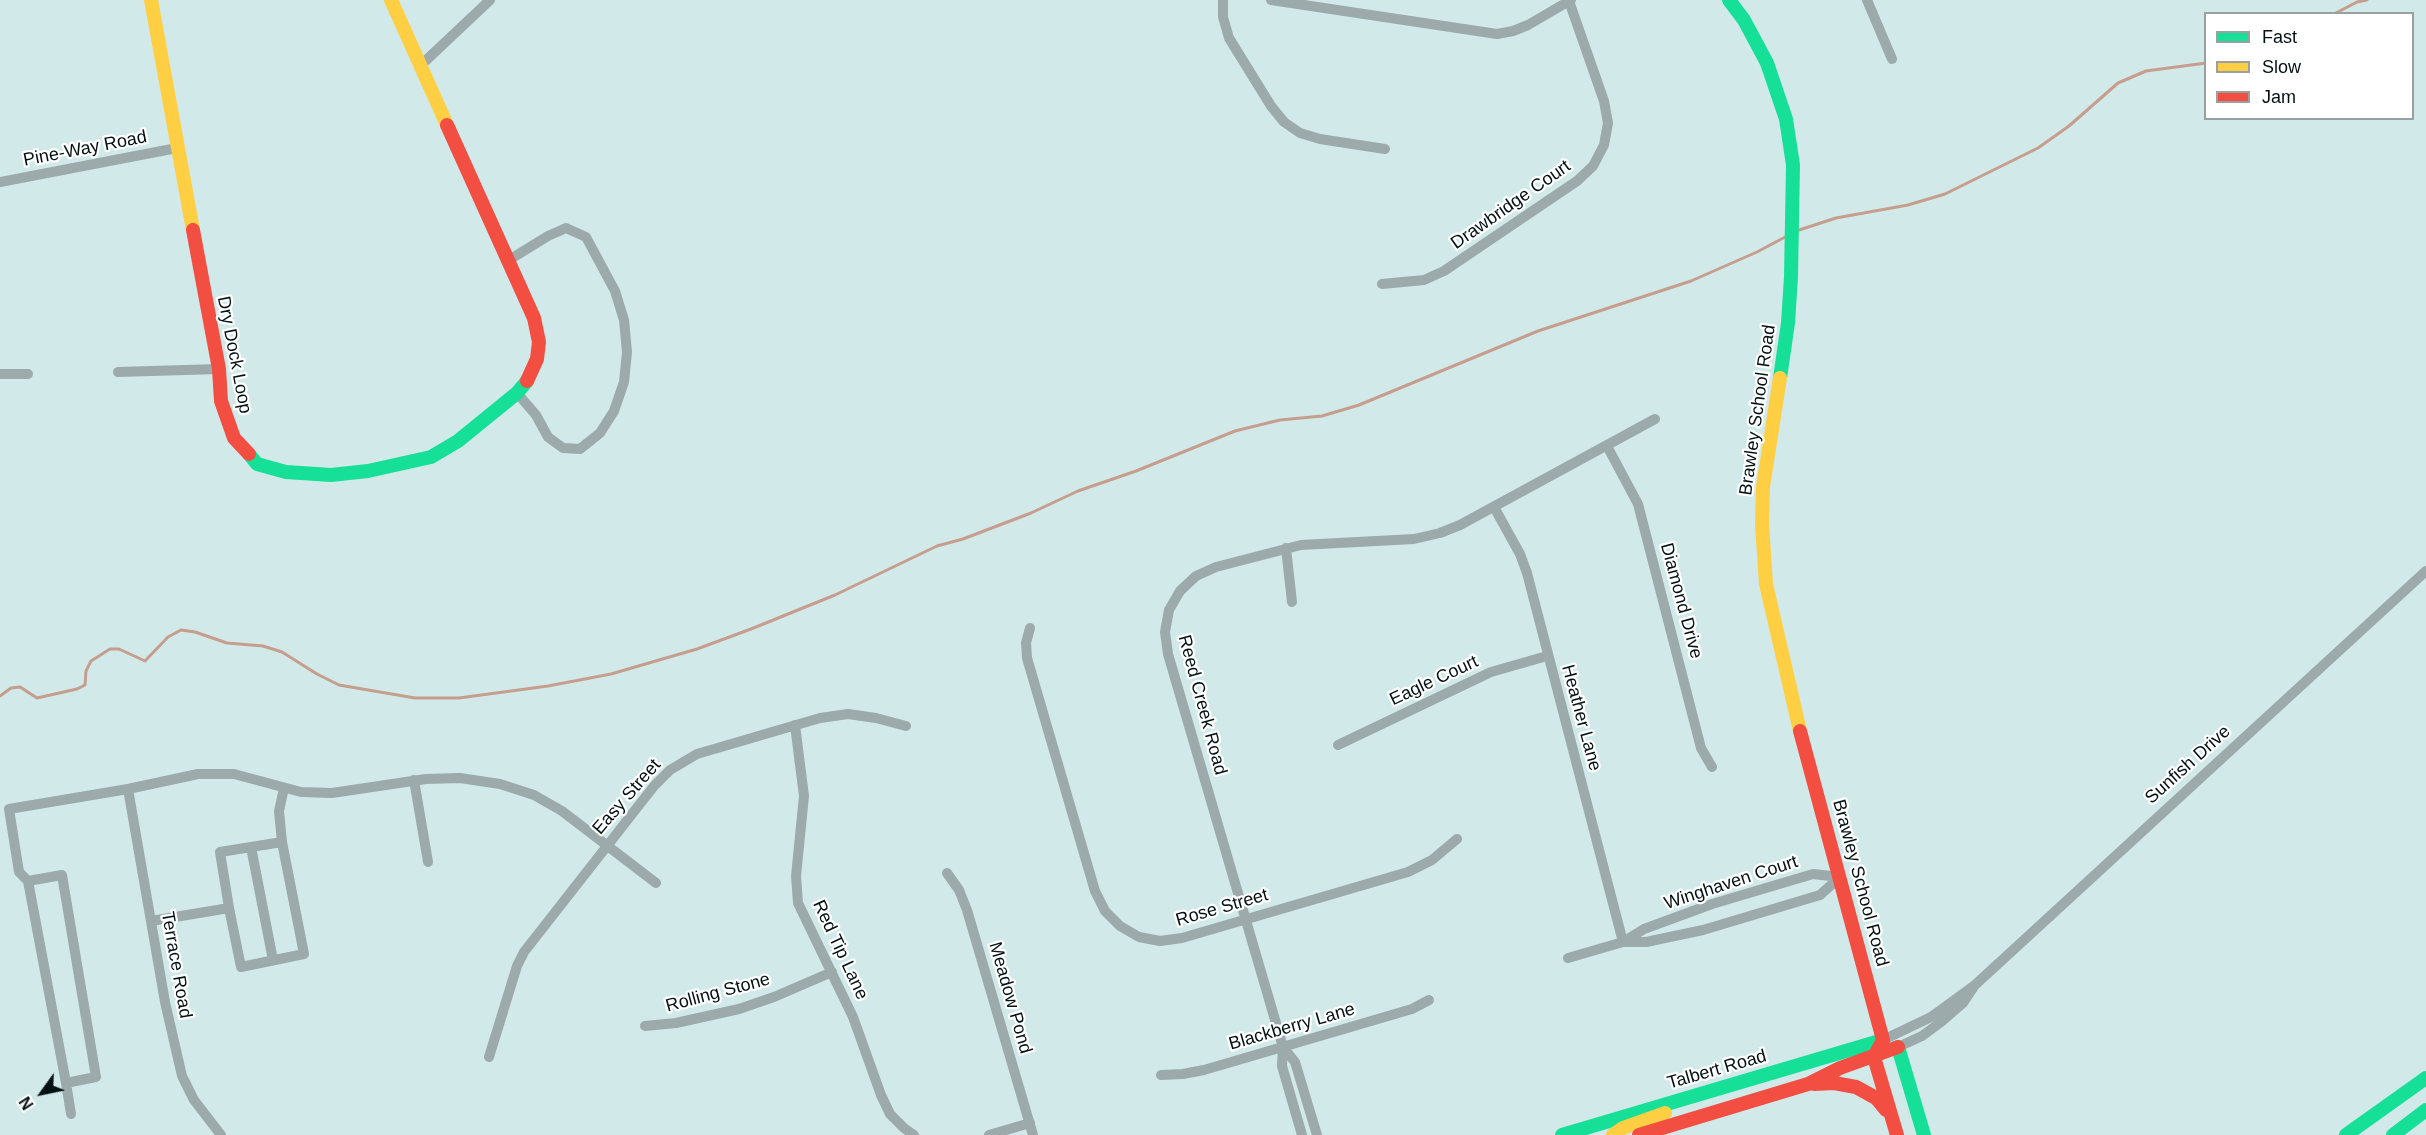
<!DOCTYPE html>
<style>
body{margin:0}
#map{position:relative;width:2426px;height:1135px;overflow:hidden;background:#d2e9ea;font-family:Helvetica,sans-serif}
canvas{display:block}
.legend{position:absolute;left:2204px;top:12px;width:210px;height:108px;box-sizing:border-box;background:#fff;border:2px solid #9aa0a1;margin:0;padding:8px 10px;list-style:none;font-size:18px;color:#031113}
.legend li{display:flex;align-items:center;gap:12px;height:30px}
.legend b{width:30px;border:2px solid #9aa0a1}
.north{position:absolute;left:12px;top:1063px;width:60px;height:60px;-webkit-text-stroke:4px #fff;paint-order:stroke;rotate:237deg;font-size:16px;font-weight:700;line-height:24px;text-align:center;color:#031113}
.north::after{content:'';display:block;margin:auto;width:21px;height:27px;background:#031113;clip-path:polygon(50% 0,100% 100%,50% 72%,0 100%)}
</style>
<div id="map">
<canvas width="2426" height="1135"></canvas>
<ul class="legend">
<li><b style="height:8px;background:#16e098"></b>Fast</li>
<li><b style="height:8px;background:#ffcf43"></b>Slow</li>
<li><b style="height:8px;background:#f24e42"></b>Jam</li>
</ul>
<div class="north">N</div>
</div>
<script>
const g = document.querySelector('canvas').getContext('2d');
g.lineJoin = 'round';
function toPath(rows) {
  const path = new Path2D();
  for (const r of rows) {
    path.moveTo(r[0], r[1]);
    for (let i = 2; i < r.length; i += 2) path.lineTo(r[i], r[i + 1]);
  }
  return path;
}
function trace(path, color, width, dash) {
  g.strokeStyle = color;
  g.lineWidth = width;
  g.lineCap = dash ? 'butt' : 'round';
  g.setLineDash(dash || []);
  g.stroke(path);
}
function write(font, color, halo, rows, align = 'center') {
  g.font = font + ' Helvetica,sans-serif';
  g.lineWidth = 4.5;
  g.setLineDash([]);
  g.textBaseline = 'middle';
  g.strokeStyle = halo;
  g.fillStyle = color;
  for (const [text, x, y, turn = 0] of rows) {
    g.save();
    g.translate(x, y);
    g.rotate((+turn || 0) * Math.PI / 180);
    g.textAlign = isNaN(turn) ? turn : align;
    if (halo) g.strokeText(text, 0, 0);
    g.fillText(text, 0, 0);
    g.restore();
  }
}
const stream = toPath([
 [2334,14,2357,2,2367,0],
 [1796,231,1836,218,1908,205,1945,194,2038,148,2069,126,2118,83,2146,71,2206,63],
 [0,696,11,688,20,687,37,698,77,689,85,685,86,671,91,661,110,649,119,649,145,661,168,637,181,630,195,632,227,643,263,646,282,652,317,674,339,685,415,698,459,698,548,686,611,674,697,649,751,629,835,595,937,546,963,539,1031,513,1078,491,1136,471,1235,431,1280,420,1322,416,1359,405,1538,331,1691,281,1757,252,1787,236]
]);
const street = toPath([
 [1223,0,1223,17,1229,38,1271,106,1284,122,1300,133,1320,139,1385,149],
 [1271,0,1497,34,1513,31,1528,25,1571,0],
 [1867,0,1892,59],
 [420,66,490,0],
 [0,182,177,148],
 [509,260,548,236,566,228,586,237,615,291,624,320,627,352,624,382,614,411,600,433,580,449,563,448,548,437,536,415,517,393],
 [1382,284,1424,280,1444,271,1577,181,1593,166,1604,145,1608,123,1604,101,1569,1],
 [118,372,219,369],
 [0,374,28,374],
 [1607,446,1638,504,1701,748,1712,767],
 [1494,507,1520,554,1527,573,1623,942],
 [1286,548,1292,602],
 [1030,628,1026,643,1027,658,1095,891,1105,911,1120,926,1139,937,1160,941,1182,938,1408,872,1432,860,1457,839],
 [795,725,804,796,796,876,798,903,853,1017,881,1095,890,1114,904,1128,914,1135],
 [1338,745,1491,672,1547,656],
 [414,780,428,862],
 [128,789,165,1002,182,1076,194,1100,221,1135],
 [251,847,273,960],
 [947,873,959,890,967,910,1033,1135],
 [28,881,66,1083],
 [229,908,241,967,304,954,282,842],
 [151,921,229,908,220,852,282,842,279,811,284,788],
 [1623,942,1644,929,1712,904,1813,874,1840,877],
 [1568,958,1623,942,1646,942,1703,930,1820,895,1840,877],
 [645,1026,676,1023,739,1009,774,997,832,972],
 [1883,1040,1931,1017,1975,985,2426,571],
 [1283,1047,1282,1066,1302,1135],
 [1898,1047,1922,1036,1941,1022,1963,1003,1973,988],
 [489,1057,517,966,524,952,654,786,670,770,697,754,820,718,848,714,876,718,906,726],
 [1161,1075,1183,1074,1204,1070,1412,1009,1429,1000],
 [71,1114,66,1083,96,1077,62,875,28,881,19,872,9,809,128,789,198,774,234,774,301,792,332,793,426,779,460,778,500,784,534,795,562,811,656,883],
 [989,1135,1030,1123],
 [1317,1135,1295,1062,1283,1047,1168,654,1165,632,1169,610,1180,591,1196,576,1216,567,1301,545,1414,539,1440,533,1460,525,1655,419]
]);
const fast = toPath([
 [1729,0,1744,20,1767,63,1786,119,1793,165,1791,277,1788,323,1780,378],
 [249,454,257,464,286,472,331,475,368,471,431,457,458,441,517,393,527,381],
 [1898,1047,1924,1135],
 [1562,1135,1883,1040],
 [2346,1135,2426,1078],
 [2393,1135,2426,1110]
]);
const slow = toPath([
 [151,0,193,230],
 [391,0,447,125],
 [1780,378,1763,487,1762,524,1766,584,1800,731],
 [1613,1135,1623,1128,1665,1113]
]);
const jam = toPath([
 [447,125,534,318,539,342,537,359,527,381],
 [193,230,219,369,221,401,234,438,249,454],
 [1800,731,1883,1040,1874,1057,1897,1135],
 [1814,1084,1834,1083,1856,1087,1876,1098,1886,1110],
 [1639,1135,1808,1084,1840,1068,1898,1047]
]);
const streetNames = [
 ["Pine-Way Road",85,149,-11],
 ["Drawbridge Court",1511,205,-35],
 ["Dry Dock Loop",234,355,79],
 ["Brawley School Road",1758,410,-82],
 ["Diamond Drive",1681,601,75],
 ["Eagle Court",1434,681,-25],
 ["Reed Creek Road",1202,705,75],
 ["Heather Lane",1581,718,75],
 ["Sunfish Drive",2188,765,-42],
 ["Easy Street",627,797,-49],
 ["Winghaven Court",1731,883,-18],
 ["Brawley School Road",1860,883,75],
 ["Rose Street",1222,908,-16],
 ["Red Tip Lane",840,950,65],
 ["Terrace Road",176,965,80],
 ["Rolling Stone",718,993,-15],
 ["Meadow Pond",1010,998,74],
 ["Blackberry Lane",1292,1027,-16],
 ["Talbert Road",1717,1070,-16]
];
trace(stream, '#c69e8e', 3);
trace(street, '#9caaab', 10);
trace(fast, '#16e098', 14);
trace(slow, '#ffcf43', 14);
trace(jam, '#f24e42', 14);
write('18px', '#031113', '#fff', streetNames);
</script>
